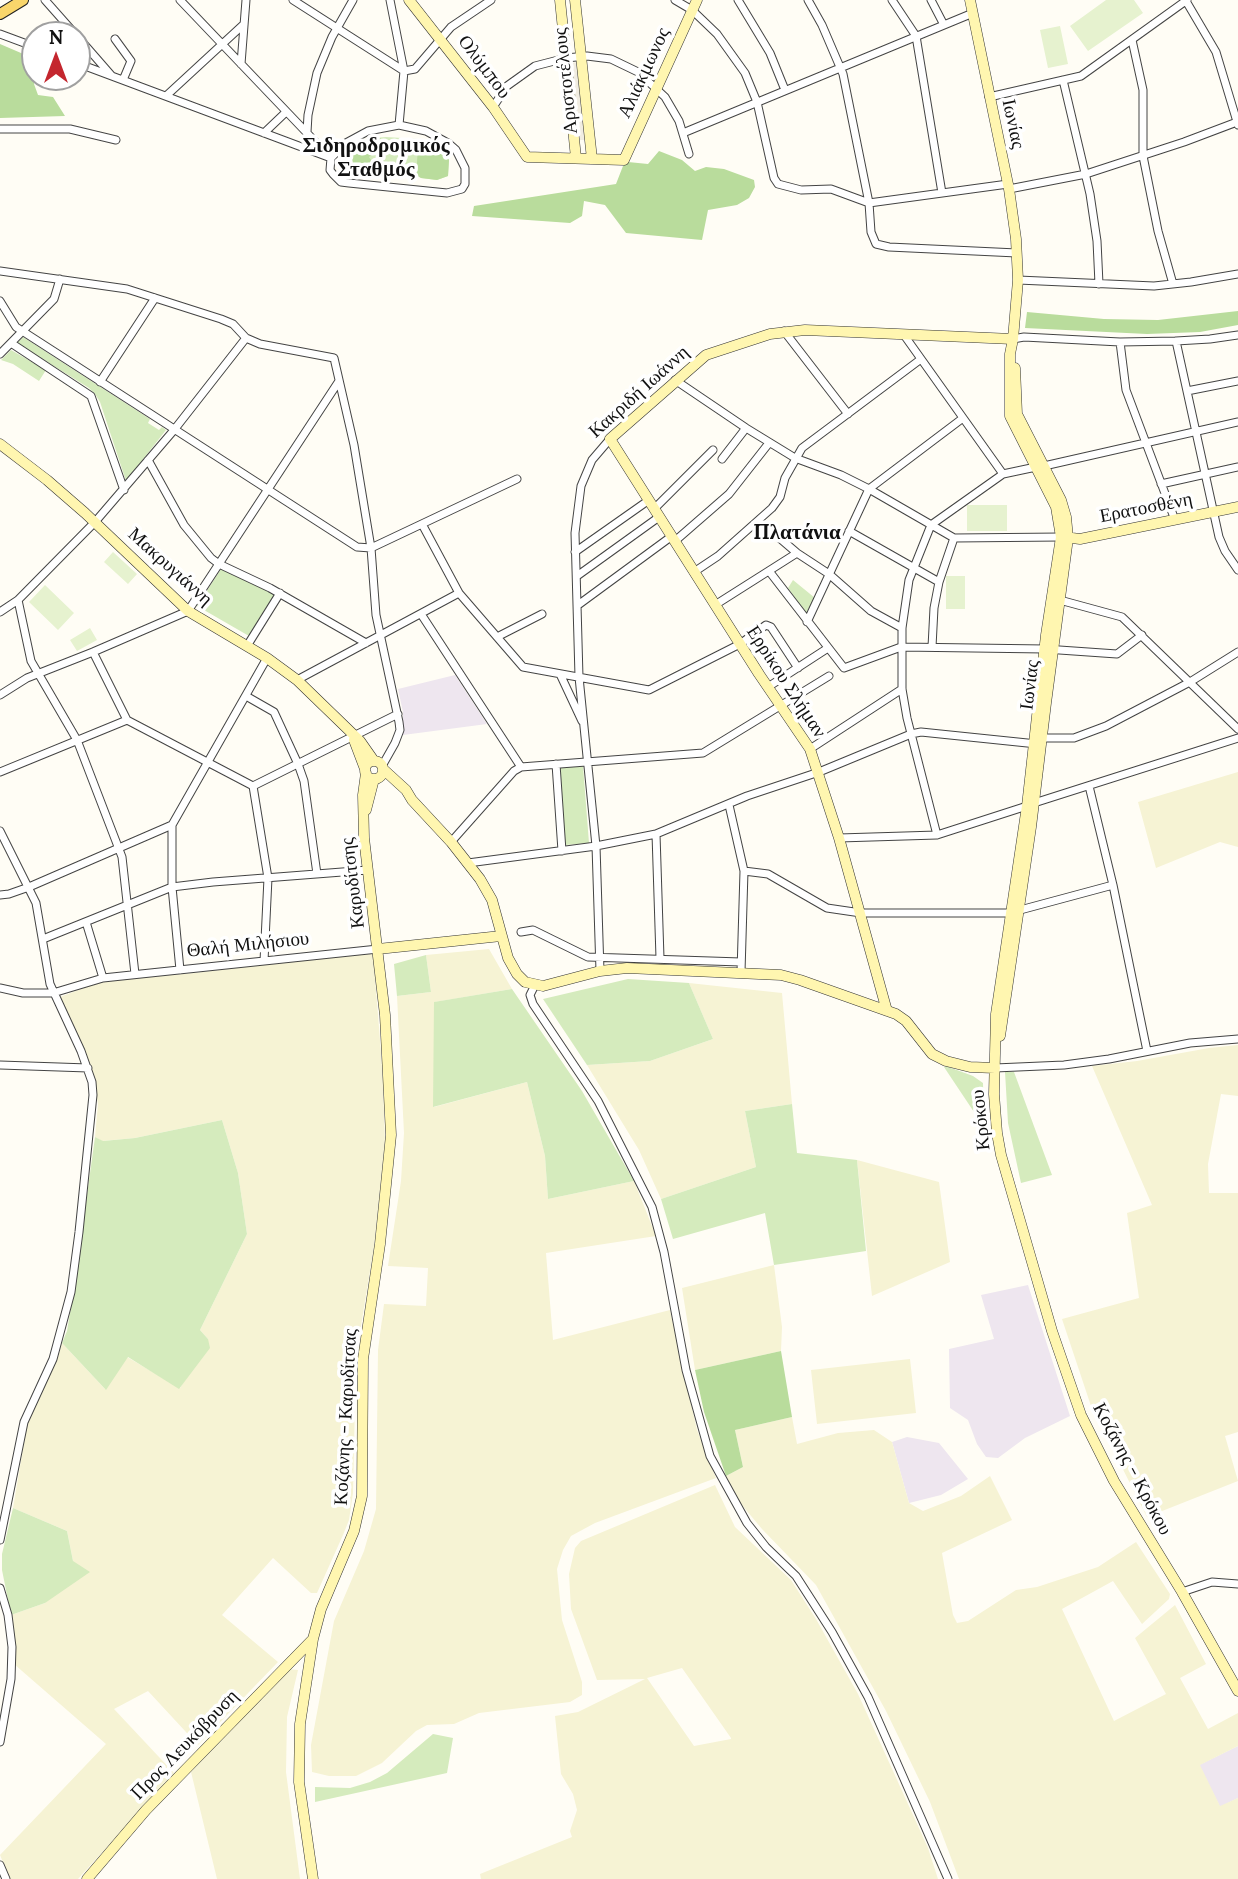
<!DOCTYPE html>
<meta charset="utf-8">
<style>
body{margin:0}
#map{position:relative;width:1238px;height:1879px;overflow:hidden;background:#fffdf5;font-family:Lora,serif}
canvas{display:block}
.north{position:absolute;left:21px;top:21px;width:70px;height:70px;box-sizing:border-box;background:#fff;border:2px solid #a0a0a0;border-radius:50%;rotate:0deg;font-size:19px;font-weight:700;line-height:28px;text-align:center;color:#111}
.north::after{content:'';display:block;margin:auto;width:24px;height:32px;background:#c4262e;clip-path:polygon(50% 0,100% 100%,50% 72%,0 100%)}
</style>
<div id="map">
<canvas width="1238" height="1879"></canvas>
<div class="north">N</div>
</div>
<script>
const g = document.querySelector('canvas').getContext('2d');
g.lineJoin = 'round';
function fill(path, color) {
  g.fillStyle = color;
  g.fill(path, 'evenodd');
}
function toPath(rows) {
  const path = new Path2D();
  for (const r of rows) {
    if (r.length === 3) {
      path.moveTo(r[0] + r[2], r[1]);
      path.arc(r[0], r[1], r[2], 0, 2 * Math.PI);
      continue;
    }
    path.moveTo(r[0], r[1]);
    for (let i = 2; i < r.length; i += 2) path.lineTo(r[i], r[i + 1]);
  }
  return path;
}
function trace(path, color, width, dash) {
  g.strokeStyle = color;
  g.lineWidth = width;
  g.lineCap = dash ? 'butt' : 'round';
  g.setLineDash(dash || []);
  g.stroke(path);
}
function write(font, color, halo, rows, align = 'center') {
  g.font = font + ' Lora,serif';
  g.lineWidth = 7;
  g.setLineDash([]);
  g.textBaseline = 'middle';
  g.strokeStyle = halo;
  g.fillStyle = color;
  for (const [text, x, y, turn = 0] of rows) {
    g.save();
    g.translate(x, y);
    g.rotate((+turn || 0) * Math.PI / 180);
    g.textAlign = isNaN(turn) ? turn : align;
    if (halo) g.strokeText(text, 0, 0);
    g.fillText(text, 0, 0);
    g.restore();
  }
}
const industrial = toPath([
 [455,675,487,724,403,735,403,712,398,689],
 [1028,1285,1070,1416,1025,1438,998,1458,986,1457,977,1444,968,1420,950,1408,949,1349,994,1339,981,1295],
 [907,1437,939,1443,968,1479,941,1495,909,1503,892,1442],
 [1238,1746,1238,1798,1220,1807,1199,1765]
]);
const farmland = toPath([
 [1238,772,1238,847,1220,842,1156,868,1138,802],
 [489,949,512,989,435,1002,434,1107,527,1082,545,1156,548,1199,634,1181,656,1236,546,1253,553,1340,670,1310,697,1430,716,1478,595,1523,571,1536,563,1550,557,1569,562,1620,582,1682,582,1695,570,1702,479,1713,454,1724,427,1725,416,1731,382,1763,356,1776,329,1776,312,1772,311,1745,334,1621,364,1551,376,1509,378,1350,384,1304,426,1306,428,1268,388,1266,401,1181,404,1133,397,996,431,992,426,955],
 [373,952,383,1078,385,1144,374,1247,356,1356,353,1493,349,1520,343,1535,317,1593,311,1593,273,1558,222,1615,278,1662,198,1745,148,1691,114,1709,174,1773,78,1879,10,1879,0,1855,106,1744,14,1664,11,1615,45,1603,73,1561,67,1531,13,1508,28,1419,58,1357,62,1343,105,1389,127,1357,180,1388,208,1339,200,1330,247,1234,238,1173,222,1120,135,1138,102,1141,95,1137,98,1104,91,1066,60,997,102,981,194,973],
 [689,983,782,993,792,1104,745,1111,756,1167,661,1199,639,1150,587,1065,650,1061,713,1039],
 [1238,1045,1238,1096,1221,1094,1208,1164,1209,1193,1238,1193,1238,1432,1225,1436,1238,1481,1147,1517,1091,1406,1062,1319,1139,1298,1127,1213,1152,1205,1092,1066,1137,1061,1209,1048],
 [857,1160,939,1182,950,1262,872,1296],
 [774,1265,782,1327,781,1351,695,1370,682,1288],
 [910,1359,916,1413,817,1424,811,1370],
 [792,1417,797,1444,838,1433,874,1430,892,1442,909,1503,923,1511,961,1496,990,1476,1012,1520,942,1553,953,1615,957,1623,968,1621,1016,1590,1037,1587,1098,1567,1136,1542,1170,1594,1169,1599,1142,1624,1113,1581,1062,1609,1114,1721,1166,1694,1135,1638,1175,1605,1206,1664,1180,1678,1208,1729,1238,1713,1238,1746,1200,1765,1220,1806,1238,1798,1238,1879,959,1879,930,1802,886,1711,816,1585,762,1529,741,1504,726,1476,743,1467,735,1430],
 [715,1485,735,1527,791,1580,816,1619,858,1694,928,1848,938,1879,481,1879,480,1874,572,1837,570,1831,577,1810,573,1794,561,1774,555,1716,578,1712,645,1679,597,1680,571,1609,569,1574,575,1548,581,1541],
 [682,1668,731,1738,731,1739,694,1746,647,1678],
 [289,1669,298,1670,287,1717,286,1772,300,1879,217,1879,191,1772]
]);
const green = toPath([
 [386,137,418,139,437,148,449,160,448,176,437,180,421,178,415,175,383,172,358,174,348,167,348,155,358,145,374,138],
 [23,337,150,419,148,423,159,430,162,427,166,430,126,481,100,402,95,394,89,388,17,343],
 [11,350,46,370,39,381,13,364,1,360],
 [221,569,275,594,249,636,197,606],
 [793,580,815,598,806,613,788,588],
 [583,766,589,843,565,845,559,767],
 [426,955,431,992,397,996,394,964],
 [628,979,689,983,713,1039,650,1061,587,1065,543,999],
 [512,989,582,1091,634,1181,548,1199,545,1156,527,1082,433,1107,434,1002],
 [946,1066,973,1076,983,1083,984,1127,944,1067],
 [1005,1072,1014,1072,1052,1175,1021,1183,1008,1123],
 [792,1104,797,1153,857,1160,866,1251,774,1265,765,1213,673,1239,661,1199,756,1167,745,1111],
 [222,1120,238,1173,247,1234,200,1330,208,1339,210,1348,179,1389,128,1357,106,1390,62,1343,67,1331,74,1289,95,1137,103,1141,135,1138],
 [13,1508,67,1531,73,1561,90,1572,45,1603,11,1615,2,1570,2,1554],
 [433,1734,453,1738,447,1773,315,1802,315,1787,350,1788,370,1782,387,1773]
]);
const forest = toPath([
 [0,44,35,59,34,84,38,95,53,97,65,116,0,118],
 [374,138,380,138,383,141,383,145,369,157,375,166,375,170,372,174,352,172,348,167,348,155,358,145],
 [423,141,446,155,449,160,448,176,437,180,421,178,414,173,417,163,418,145],
 [659,151,682,160,695,171,706,167,724,169,754,180,755,187,749,198,737,205,708,210,702,240,626,233,605,205,584,201,582,216,570,223,472,216,474,206,616,184,623,166,628,162,648,164],
 [1238,311,1238,325,1200,332,1147,334,1025,328,1027,312,1104,319,1158,320],
 [781,1351,792,1417,735,1430,743,1467,726,1476,704,1412,695,1370]
]);
const pitch = toPath([
 [1106,0,1134,0,1143,13,1088,51,1070,26],
 [1060,26,1068,64,1048,68,1040,30],
 [967,505,1007,505,1007,531,967,531],
 [113,552,137,574,128,584,104,562],
 [946,576,965,576,965,609,946,609],
 [45,585,74,613,58,630,29,602],
 [90,628,97,640,77,651,70,640]
]);
const plaza = toPath([
 [577,62,585,140,580,140,572,63]
]);
const street = toPath([
 [45,0,76,35],
 [180,0,328,155],
 [293,0,404,71],
 [390,0,404,71,399,125],
 [675,0,692,10,717,34,745,73,757,102,774,178,778,184,801,190,831,189,869,203,1008,184],
 [738,0,770,53,785,90],
 [808,0,822,25,843,74,869,203,871,232,876,244,889,247,1017,253],
 [892,0,916,36,942,193],
 [931,0,944,25],
 [1186,1,1216,52,1238,125],
 [0,34,35,47],
 [77,36,111,75],
 [115,39,131,61,123,80],
 [1132,40,1143,90,1143,156,1158,231,1173,284],
 [77,63,331,158],
 [241,64,246,0],
 [404,71,415,69,451,27,491,0],
 [1063,80,1090,194,1097,241,1099,284],
 [166,96,244,24],
 [989,97,1081,76,1187,0],
 [493,107,507,86,535,66,566,58,587,56,611,59,638,72,665,97,679,121,689,154],
 [399,125,426,131,448,143,456,150,465,168,465,184,462,189,447,193,349,183,341,182,333,174,330,170,331,158,344,144,368,131,399,125],
 [0,129,70,129,116,140],
 [264,133,286,112],
 [683,133,973,13],
 [306,149,308,115,317,73,332,37,353,0],
 [1009,189,1086,174,1184,142,1237,122],
 [0,271,127,289,221,319,233,324,246,338,260,344,334,358,354,445,371,548,376,615,399,722,400,730,395,743,382,766],
 [1018,280,1154,286,1191,282,1238,274],
 [0,301,16,327,357,547,371,548,517,479],
 [784,331,848,414],
 [904,335,1003,474],
 [1013,339,1024,337,1120,342,1176,341,1210,339,1238,335],
 [1176,341,1219,537,1225,551,1238,570],
 [1120,342,1126,390,1175,520],
 [11,343,91,396,124,490],
 [0,354,54,299,60,279],
 [675,380,746,428,795,458,841,475,869,489,954,538],
 [100,382,155,298],
 [1187,391,1238,381],
 [722,459,746,428],
 [148,460,184,525,211,558,219,564,270,588,366,643],
 [1044,466,1238,422],
 [1161,484,1238,467],
 [654,509,713,450],
 [422,524,459,593,523,667,649,690,740,644,766,625,771,627,798,668],
 [849,531,939,582],
 [776,535,797,553,829,574,871,611,902,628],
 [954,538,1061,537],
 [675,541,729,494,769,443],
 [575,552,649,500],
 [769,571,844,668,901,647,1045,649,1117,654,1142,635],
 [694,572,718,556,772,508,780,497,785,478,802,448,921,359],
 [577,576,659,517],
 [1056,599,1122,617,1238,729],
 [18,600,31,661,77,740,122,857,135,974],
 [578,605,672,536],
 [715,605,797,553],
 [0,612,18,600,95,522,174,430,246,338],
 [421,614,521,767],
 [807,622,869,489,963,418],
 [497,637,542,614],
 [247,646,280,593],
 [932,647,934,608,939,582,954,538],
 [93,652,127,720,253,786],
 [560,674,582,721],
 [297,680,459,593],
 [768,687,828,648],
 [0,695,27,678,93,652,188,611,339,381],
 [246,696,274,712,298,764,304,781,317,874],
 [1039,738,1074,738,1106,726,1190,682,1238,652],
 [810,749,902,689],
 [556,764,562,851],
 [0,772,127,720],
 [253,786,268,878,264,961],
 [253,786,398,714],
 [1089,786,1113,885,1147,1051],
 [1034,803,1238,738],
 [729,805,744,871,741,972],
 [172,825,172,887,180,970],
 [0,831,36,903,50,984,81,1051,92,1082,93,1095,79,1232,71,1292,53,1359,24,1422,0,1540],
 [656,834,660,958],
 [937,835,907,718,902,689,902,628,909,580,931,525,1003,474,1036,467],
 [839,838,937,835,1027,806],
 [451,842,514,771,521,767,703,753,829,676],
 [468,863,596,846,656,834,747,796,819,772,911,734,921,732,1037,744],
 [744,871,768,874,827,908,861,913,1009,913,1113,885],
 [0,895,9,894,29,887,172,825,267,658],
 [86,922,103,978],
 [521,932,533,930,588,957,741,962],
 [43,939,172,887,213,882,368,870],
 [600,971,596,846,579,677,575,533,581,486,592,460,610,439],
 [535,985,530,995,533,1004,598,1101,652,1207,664,1252,686,1370,710,1456,747,1523,766,1547,796,1576,832,1632,868,1697,948,1879],
 [0,988,23,993,53,993,103,978,378,949],
 [0,1065,88,1068],
 [995,1068,1064,1065,1109,1059,1190,1043,1238,1039],
 [0,1588,8,1615,12,1647,11,1679,0,1742],
 [1182,1592,1212,1582,1238,1584],
 [0,1865,6,1879]
]);
const secondary = toPath([
 [409,0,493,107,527,157,624,160,697,0],
 [560,0,576,158],
 [575,0,592,159],
 [970,0,1009,189,1016,239,1018,280,1013,339,1010,354,1010,416,1056,507,1061,537,1046,635,1027,806,996,1014,994,1094,997,1133,1001,1155,1052,1331,1081,1415,1114,1481,1182,1592,1238,1691],
 [0,444,47,480,85,513,188,611,267,658,297,680,360,741,374,761],
 [1064,537,1080,539,1238,507],
 [354,740,365,769],
 [374,770,9],
 [383,769,406,790,412,800,451,842,480,879,492,900,508,958,517,974,525,982,543,986,600,971,627,968,781,975,800,980,896,1014,906,1021,932,1054,946,1061,970,1067,995,1068],
 [366,810,374,779],
 [378,949,501,936],
 [887,1011,839,838,810,749,759,674,610,439,706,355,770,334,805,330,1013,339],
 [1000,1036,1031,827,1046,703,1068,538,1066,517,1061,500,1017,414,1015,368],
 [87,1879,146,1810,312,1640],
 [313,1879,299,1782,300,1724,313,1639,321,1609,354,1531,362,1496,363,1359,380,1244,391,1135,385,1015,364,838,363,795,366,773]
]);
const primary = toPath([
 [0,14,23,0]
]);
const streetNames = [
 ["Ολύμπου",484,67,53],
 ["Αλιάκμωνος",644,73,-65],
 ["Αριστοτέλους",566,81,-96],
 ["Ιωνίας",1013,124,78],
 ["Κακριδή Ιωάννη",639,392,-42],
 ["Ερατοσθένη",1146,508,-11],
 ["Μακρυγιάννη",170,567,42],
 ["Ερρίκου Σλήμαν",786,682,57],
 ["Ιωνίας",1030,685,-83],
 ["Καρυδίτσης",353,883,-97],
 ["Θαλή Μιλήσιου",248,945,-6],
 ["Κρόκου",981,1120,-96],
 ["Κοζάνης - Καρυδίτσας",346,1417,-87],
 ["Κοζάνης - Κρόκου",1132,1469,62],
 ["Προς Λευκόβρυση",185,1745,-46]
];
const neighbourhoodNames = [
 ["Σιδηροδρομικός",376,146],
 ["Σταθμός",376,170],
 ["Πλατάνια",797,533]
];
fill(industrial, '#eee6ef');
fill(farmland, '#f6f3d4');
fill(green, '#d5ebbd');
fill(forest, '#b9dc9c');
fill(pitch, '#e6f2cf');
fill(plaza, '#f1ede2');
trace(street, '#444', 9);
trace(secondary, '#333', 11);
trace(primary, '#222', 12);
trace(street, '#fff', 7);
trace(secondary, '#fff6b0', 10);
trace(primary, '#f9d66b', 10);
write('19px', '#111', '#fff', streetNames);
write('bold 21px', '#111', '#fff', neighbourhoodNames);
</script>
